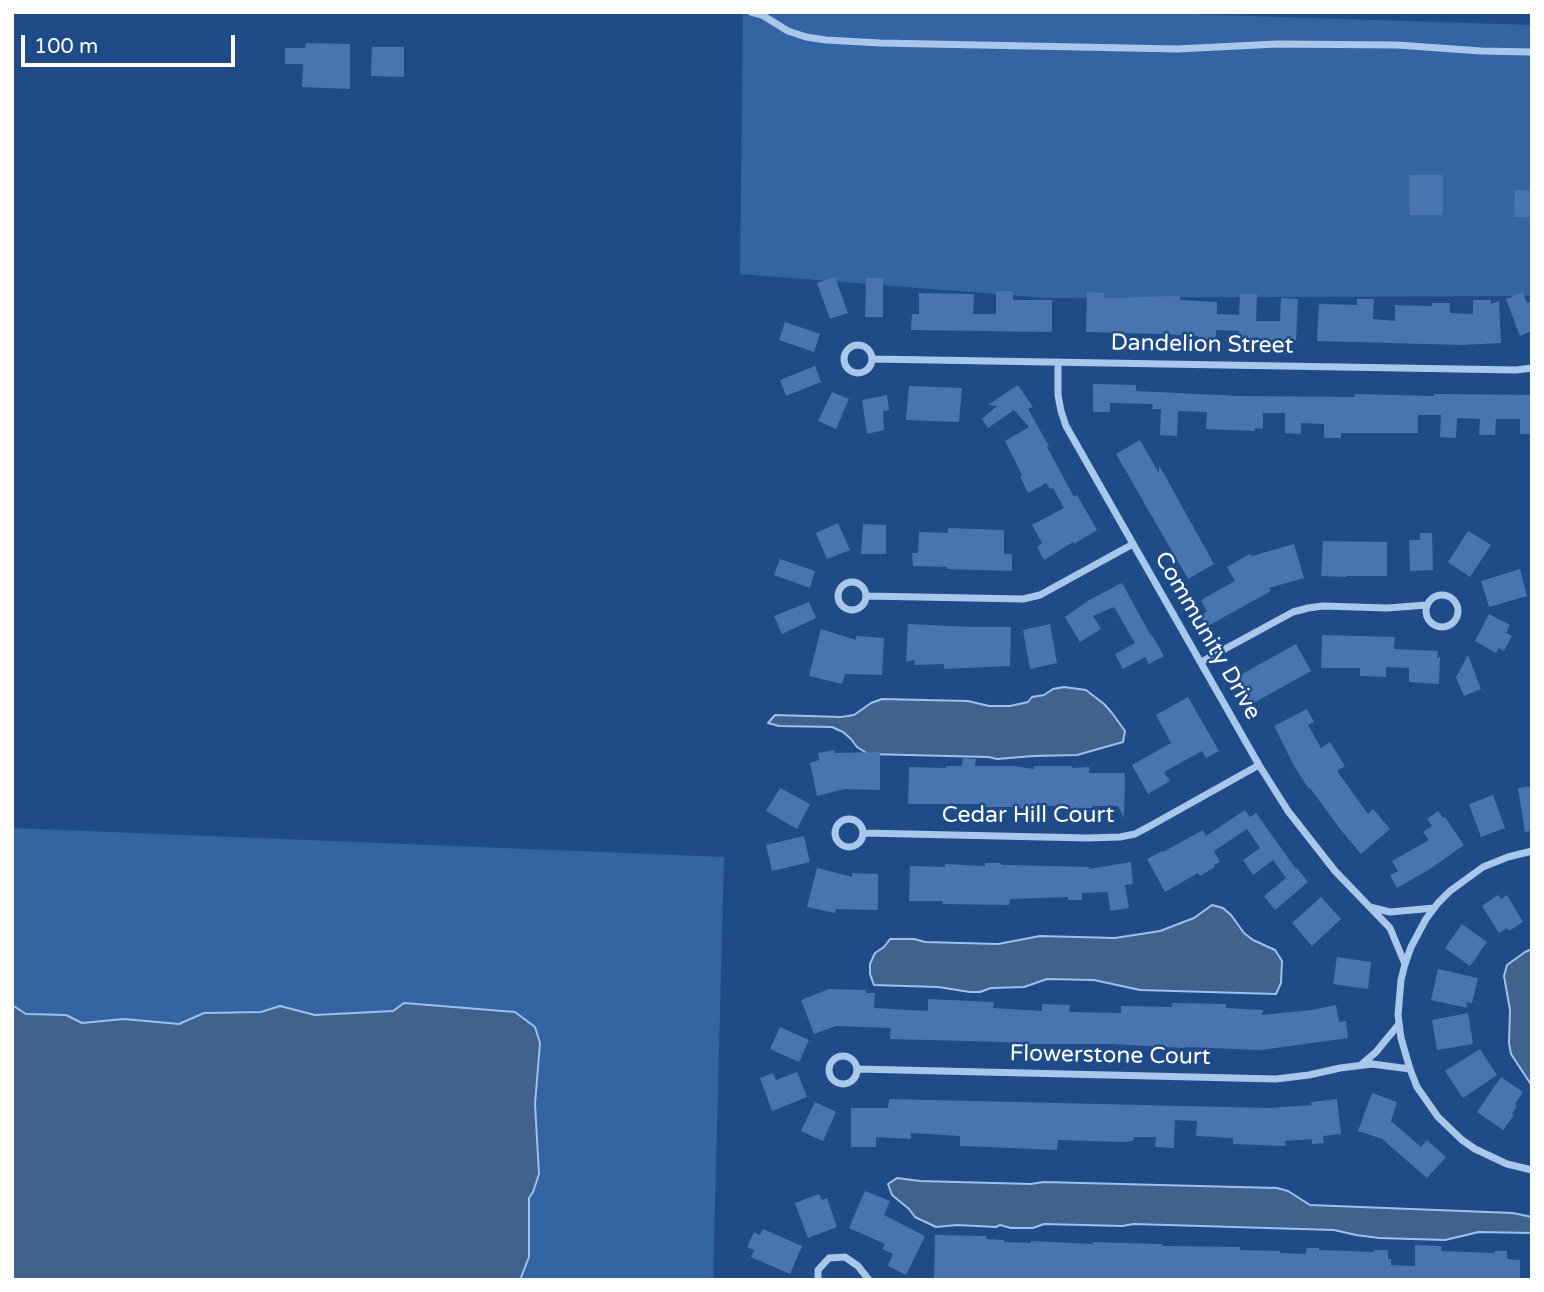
<!DOCTYPE html>
<style>
body{margin:0}
#map{position:relative;width:1544px;height:1292px;overflow:hidden;background:#1f4c88;font-family:"Varela Round",sans-serif}
canvas{display:block}
.frame{position:absolute;inset:0;border:14px solid #fff;pointer-events:none}
.scale{position:absolute;left:21px;top:35px;width:214px;height:32px;box-sizing:border-box;border:4px solid #fff;border-top:0;padding-left:9px;font-size:21px;line-height:24px;white-space:nowrap;color:#fff;-webkit-text-stroke:5px #1f4c88;paint-order:stroke}
</style>
<div id="map">
<canvas width="1544" height="1292"></canvas>
<div class="frame"></div>
<div class="scale">100 m</div>
</div>
<script>
const g = document.querySelector('canvas').getContext('2d');
g.lineJoin = 'round';
function fill(path, color) {
  g.fillStyle = color;
  g.fill(path, 'evenodd');
}
function toPath(rows) {
  const path = new Path2D();
  for (const r of rows) {
    if (r.length === 3) {
      path.moveTo(r[0] + r[2], r[1]);
      path.arc(r[0], r[1], r[2], 0, 2 * Math.PI);
      continue;
    }
    path.moveTo(r[0], r[1]);
    for (let i = 2; i < r.length; i += 2) path.lineTo(r[i], r[i + 1]);
  }
  return path;
}
function trace(path, color, width, dash) {
  g.strokeStyle = color;
  g.lineWidth = width;
  g.lineCap = dash ? 'butt' : 'round';
  g.setLineDash(dash || []);
  g.stroke(path);
}
function write(font, color, halo, rows, align = 'center') {
  g.font = font + ' "Varela Round",sans-serif';
  g.lineWidth = 5;
  g.setLineDash([]);
  g.textBaseline = 'middle';
  g.strokeStyle = halo;
  g.fillStyle = color;
  for (const [text, x, y, turn = 0] of rows) {
    g.save();
    g.translate(x, y);
    g.rotate((+turn || 0) * Math.PI / 180);
    g.textAlign = isNaN(turn) ? turn : align;
    if (halo) g.strokeText(text, 0, 0);
    g.fillText(text, 0, 0);
    g.restore();
  }
}
const green = toPath([
 [743,12,1122,12,1532,25,1532,296,1047,298,740,274],
 [12,828,724,857,713,1280,520,1280,529,1257,529,1198,533,1192,539,1174,535,1104,539,1062,515,1012,470,1010,393,1011,315,1015,280,1006,261,1012,204,1013,179,1024,124,1019,82,1023,66,1015,26,1014,12,1005]
]);
const water = toPath([
 [1064,687,1086,690,1104,704,1112,713,1125,731,1123,742,1077,755,1033,756,997,759,988,757,868,754,857,747,851,739,843,732,832,727,779,726,768,723,775,715,841,717,854,715,871,703,882,699,968,701,989,706,1010,706,1028,702,1032,697,1044,695,1053,689,1064,687],
 [1212,905,1223,908,1231,915,1244,933,1253,940,1275,950,1282,961,1281,983,1276,994,1140,990,1094,980,1047,979,1024,987,991,988,980,992,970,992,938,987,874,985,870,974,870,964,875,953,884,947,890,939,914,939,925,942,998,944,1040,936,1115,938,1160,931,1194,918,1212,905],
 [1532,949,1532,1086,1511,1054,1509,1043,1510,1010,1504,976,1507,965,1525,952,1532,949],
 [404,1003,515,1012,535,1027,540,1043,535,1104,539,1174,533,1192,529,1198,529,1257,520,1280,12,1280,12,1005,26,1014,66,1015,82,1023,124,1019,179,1024,204,1013,261,1012,280,1006,315,1015,393,1011,404,1003],
 [897,1178,920,1181,1031,1184,1043,1182,1277,1188,1288,1191,1310,1205,1513,1213,1532,1217,1532,1233,1479,1232,1445,1240,1379,1238,1356,1235,1334,1230,1134,1224,1122,1226,1044,1224,1033,1228,1011,1228,1000,1225,996,1227,957,1225,936,1227,915,1217,909,1209,892,1195,888,1184,897,1178]
]);
const building = toPath([
 [306,43,350,44,350,89,302,87,303,64,285,64,285,48,305,48],
 [372,47,404,47,404,77,371,76],
 [1409,175,1443,175,1443,215,1409,215],
 [1515,190,1532,191,1532,217,1514,217],
 [835,277,848,313,830,319,817,283],
 [866,278,883,278,883,317,865,317],
 [996,291,1013,291,1013,300,1052,300,1052,332,911,330,912,314,919,314,919,293,974,294,973,314,996,314],
 [1087,292,1104,293,1104,298,1180,296,1180,300,1217,302,1217,314,1239,315,1240,294,1257,294,1256,321,1280,321,1281,298,1298,299,1296,340,1238,340,1239,331,1216,330,1216,340,1198,339,1198,336,1162,334,1086,332],
 [1523,292,1527,303,1532,301,1532,331,1520,336,1506,299],
 [1357,299,1374,299,1373,319,1395,321,1395,305,1432,306,1432,303,1450,303,1450,313,1473,314,1473,300,1491,300,1491,304,1499,301,1501,343,1461,345,1317,341,1319,304,1357,305],
 [785,322,820,334,814,352,779,340],
 [815,366,821,382,786,396,780,380],
 [1093,384,1136,385,1136,391,1239,396,1355,397,1355,394,1434,396,1434,394,1532,395,1532,434,1520,434,1520,419,1496,419,1495,435,1479,435,1480,419,1457,418,1456,438,1440,437,1441,415,1418,415,1418,433,1341,433,1341,438,1324,438,1324,424,1301,423,1301,434,1285,433,1285,413,1263,413,1263,429,1255,428,1255,431,1206,429,1207,412,1178,411,1177,436,1160,435,1161,409,1152,409,1153,404,1110,403,1110,412,1093,412],
 [1018,385,1033,407,1028,409,1049,446,1047,447,1074,497,1077,495,1097,530,1074,544,1073,542,1044,560,1037,547,1042,543,1032,525,1064,508,1053,488,1050,489,1046,483,1028,493,1020,476,1022,475,1005,441,1029,427,1014,410,988,428,982,419,997,406,988,405],
 [909,386,962,388,959,422,906,420],
 [832,392,849,399,836,429,818,421],
 [887,395,889,410,883,411,884,430,867,434,862,400],
 [1140,440,1159,473,1159,465,1214,564,1188,579,1116,454],
 [838,523,850,550,827,559,816,533],
 [863,524,886,525,886,554,861,554],
 [948,528,1004,530,1004,554,1012,554,1012,571,947,569,947,567,913,566,912,553,918,553,919,532,948,533],
 [1468,531,1491,545,1470,577,1448,562],
 [1420,533,1432,533,1433,570,1410,571,1409,540,1420,540],
 [1323,541,1387,542,1387,576,1346,576,1346,577,1321,576],
 [1294,544,1304,578,1269,588,1271,591,1206,627,1200,616,1207,611,1201,600,1235,581,1227,567,1250,554,1252,556],
 [780,559,815,571,810,588,774,575],
 [1520,569,1527,596,1489,607,1481,581],
 [1122,583,1150,634,1151,634,1164,656,1149,664,1145,657,1123,669,1115,654,1135,643,1114,607,1093,616,1101,629,1080,642,1065,617,1089,600],
 [809,602,816,618,782,634,774,616],
 [1489,614,1510,625,1506,633,1512,636,1504,651,1499,648,1496,653,1475,641],
 [908,624,972,627,1011,627,1010,666,944,669,944,664,915,665,914,660,906,662],
 [1050,624,1057,663,1030,669,1023,630],
 [821,629,856,640,856,636,884,638,882,675,845,674,842,684,809,676],
 [1322,635,1395,637,1394,649,1438,651,1437,658,1440,657,1439,684,1409,682,1409,668,1386,667,1386,677,1360,676,1360,668,1321,668],
 [1296,644,1311,671,1250,705,1235,678],
 [1468,655,1481,689,1464,696,1456,677],
 [1188,697,1219,751,1206,758,1202,751,1164,772,1170,781,1148,794,1132,765,1171,743,1156,715],
 [1307,709,1314,722,1308,725,1321,748,1330,742,1345,766,1337,771,1368,814,1373,809,1390,829,1361,854,1340,829,1310,788,1309,789,1294,766,1274,726],
 [834,750,835,753,880,752,880,790,844,789,817,796,810,763,819,760,818,753],
 [963,758,976,759,975,766,1013,766,1034,769,1034,766,1072,766,1072,768,1089,767,1089,773,1125,773,1124,818,1118,806,1092,806,1092,808,1062,808,1062,806,1038,806,1027,810,1019,807,984,807,984,804,908,804,909,767,946,768,946,766,962,766],
 [1532,786,1532,831,1525,832,1518,788],
 [780,788,810,804,797,829,766,811],
 [1493,795,1505,828,1481,837,1469,804],
 [1245,810,1250,817,1256,813,1296,869,1297,868,1308,882,1275,910,1264,896,1286,878,1273,860,1253,875,1243,860,1260,848,1247,829,1214,851,1220,862,1214,865,1215,867,1200,876,1198,873,1165,892,1147,859,1162,851,1163,852,1203,830,1206,836],
 [1438,811,1443,818,1445,817,1464,845,1430,869,1397,888,1390,875,1398,871,1392,861,1429,840,1423,832,1432,826,1427,819],
 [804,836,810,862,772,871,766,845],
 [1131,862,1133,884,1125,885,1129,908,1110,911,1108,892,1082,893,1082,900,1068,900,1068,897,1010,899,1009,905,943,904,943,901,909,901,910,866,945,867,945,864,985,866,985,863,1000,863,1002,865,1011,865,1089,867,1089,869],
 [817,868,852,877,852,873,878,874,878,910,836,909,835,913,807,907],
 [1498,895,1501,899,1507,895,1523,922,1509,931,1507,928,1499,933,1482,906],
 [1321,897,1341,919,1312,946,1292,923],
 [1462,924,1487,942,1470,966,1445,948],
 [1337,957,1371,962,1368,989,1333,984],
 [1438,969,1478,978,1472,1003,1466,1002,1467,1008,1431,1000],
 [829,989,866,990,866,993,875,993,874,1008,928,1011,928,999,994,1002,993,1008,1042,1011,1042,1004,1070,1005,1069,1012,1121,1013,1121,1006,1172,1007,1172,1003,1226,1004,1226,1008,1263,1010,1262,1015,1311,1010,1336,1005,1339,1022,1346,1021,1348,1038,1261,1050,1185,1047,1185,1048,1111,1044,1031,1044,1031,1045,1004,1042,890,1039,891,1028,836,1026,814,1034,801,1000],
 [1468,1013,1473,1044,1437,1050,1432,1020],
 [780,1027,809,1040,799,1062,770,1049],
 [1480,1049,1497,1075,1463,1098,1445,1071],
 [797,1072,807,1097,772,1111,760,1078,773,1073,776,1080],
 [1501,1077,1523,1092,1515,1104,1517,1106,1512,1114,1514,1115,1503,1130,1477,1112],
 [1372,1093,1397,1102,1391,1121,1421,1147,1427,1140,1446,1157,1427,1178,1382,1139,1358,1131],
 [889,1099,1269,1108,1312,1105,1311,1102,1337,1099,1341,1134,1323,1136,1324,1143,1312,1144,1312,1139,1285,1141,1286,1146,1233,1144,1233,1138,1196,1136,1197,1121,1175,1120,1174,1148,1155,1147,1156,1137,1134,1137,1133,1141,1124,1142,1058,1140,1057,1150,987,1147,960,1146,960,1136,911,1133,911,1139,876,1137,876,1147,851,1147,851,1108,888,1108],
 [815,1102,836,1112,823,1141,801,1131],
 [865,1191,890,1201,884,1215,925,1236,906,1275,888,1266,893,1254,882,1249,885,1244,849,1228],
 [819,1194,822,1200,827,1198,837,1227,808,1238,795,1203],
 [763,1229,802,1246,790,1274,751,1257,754,1250,747,1247,754,1232,760,1235],
 [935,1235,987,1236,986,1239,1004,1240,1004,1242,1031,1243,1031,1241,1093,1244,1093,1242,1120,1243,1162,1244,1162,1246,1240,1247,1240,1250,1280,1251,1280,1253,1306,1254,1306,1248,1319,1248,1319,1250,1374,1252,1374,1250,1388,1250,1388,1259,1391,1259,1391,1265,1415,1266,1415,1245,1441,1246,1441,1251,1494,1253,1495,1251,1507,1251,1507,1259,1520,1260,1520,1280,985,1280,934,1278]
]);
const minor = toPath([
 [751,12,762,15,788,31,806,37,826,40,880,43,1177,49,1277,44,1397,45,1481,51,1532,52],
 [858,359,14],
 [872,359,1516,370,1532,368],
 [1058,362,1058,395,1061,411,1066,426,1259,765,1288,811,1335,871,1390,928,1405,964],
 [852,596,14],
 [1442,611,16],
 [866,596,1023,599,1040,595,1133,544],
 [1201,662,1293,612,1308,608,1323,606,1387,608,1427,605],
 [849,833,14],
 [864,833,1088,838,1120,837,1135,834,1150,826,1259,765],
 [1532,851,1508,857,1483,867,1450,891,1438,903,1426,919,1411,947,1405,964,1401,980,1398,1015,1401,1038,1410,1069,1417,1087,1438,1117,1462,1140,1475,1149,1507,1164,1532,1170],
 [1370,907,1390,912,1434,908],
 [843,1070,14],
 [1361,1065,1376,1052,1399,1024],
 [857,1069,1276,1079,1309,1075,1340,1068,1372,1064,1410,1069],
 [818,1280,818,1270,829,1258,845,1257,858,1266,869,1280]
]);
const streetNames = [
 ["Dandelion Street",1202,345,1],
 ["Community Drive",1207,636,60],
 ["Cedar Hill Court",1028,816],
 ["Flowerstone Court",1110,1056,1]
];
fill(green, '#3365a5');
fill(water, '#42628e');
trace(water, '#9dc1ec', 2);
fill(building, '#4875b0');
trace(minor, '#a9c6eb', 7);
write('23px', '#fff', '#1f4c88', streetNames);
</script>
